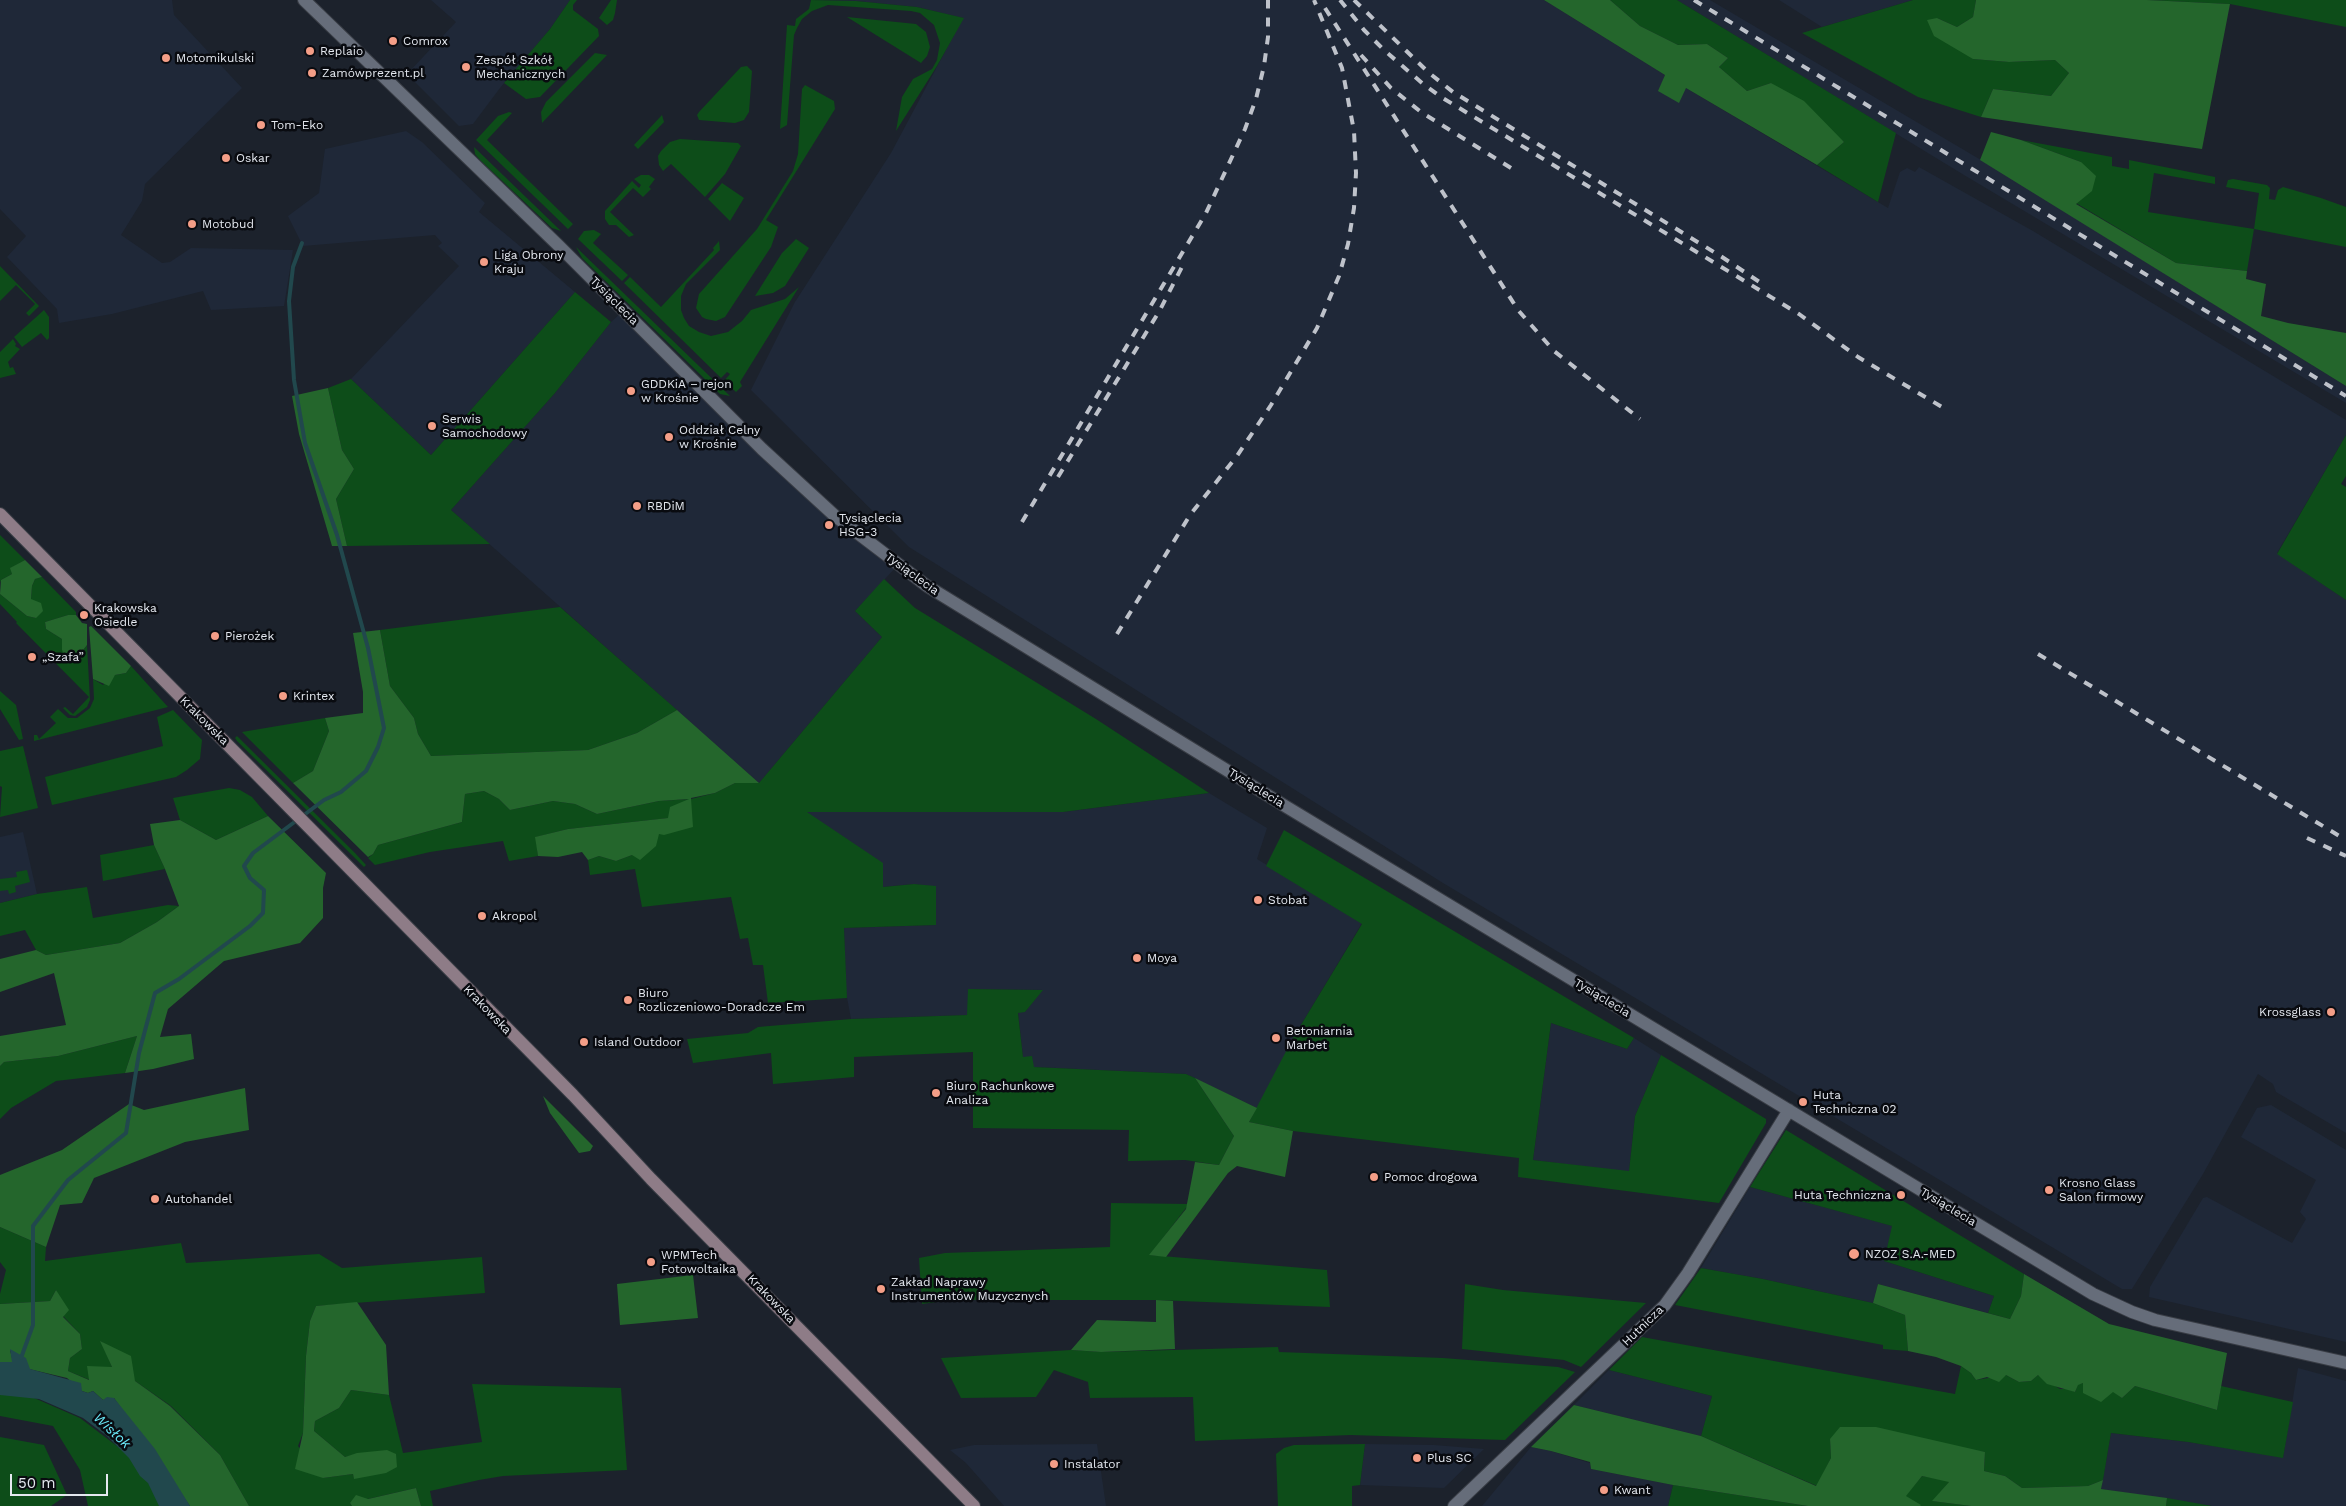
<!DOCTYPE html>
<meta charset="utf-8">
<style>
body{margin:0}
#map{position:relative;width:2346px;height:1506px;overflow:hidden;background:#1c222c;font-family:"Work Sans",sans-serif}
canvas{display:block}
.scale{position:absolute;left:10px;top:1474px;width:98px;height:22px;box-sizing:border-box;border:2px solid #e4e8ef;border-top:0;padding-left:6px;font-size:15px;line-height:18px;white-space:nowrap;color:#e4e8ef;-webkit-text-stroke:4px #090b10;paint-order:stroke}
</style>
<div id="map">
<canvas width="2346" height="1506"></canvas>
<div class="scale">50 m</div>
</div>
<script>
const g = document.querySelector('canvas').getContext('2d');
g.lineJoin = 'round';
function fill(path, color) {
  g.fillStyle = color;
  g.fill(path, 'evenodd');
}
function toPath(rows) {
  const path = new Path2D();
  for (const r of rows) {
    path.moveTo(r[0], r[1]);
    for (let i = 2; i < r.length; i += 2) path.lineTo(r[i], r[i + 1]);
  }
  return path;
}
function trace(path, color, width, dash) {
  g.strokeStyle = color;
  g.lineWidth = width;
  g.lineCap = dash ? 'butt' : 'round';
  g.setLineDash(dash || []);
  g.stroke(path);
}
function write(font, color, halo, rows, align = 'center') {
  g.font = font + ' "Work Sans",sans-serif';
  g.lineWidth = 5;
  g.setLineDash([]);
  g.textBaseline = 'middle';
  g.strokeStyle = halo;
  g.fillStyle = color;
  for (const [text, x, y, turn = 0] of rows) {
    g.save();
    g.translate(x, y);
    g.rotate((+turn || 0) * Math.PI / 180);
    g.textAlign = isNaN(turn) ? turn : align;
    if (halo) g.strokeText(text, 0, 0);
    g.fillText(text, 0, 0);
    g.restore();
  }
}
const built = toPath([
 [0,0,172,0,174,15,242,88,145,184,142,201,121,235,162,263,170,262,191,248,293,250,284,306,211,310,203,291,112,314,59,323,57,309,7,257,26,236,0,209],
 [431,0,570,0,550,29,500,88,473,124,459,126,407,74,456,22],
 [808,0,1544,0,1665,75,1659,91,1686,88,1888,208,1900,172,1907,168,1915,172,1919,167,2033,231,2346,420,2346,435,2277,553,2346,600,2346,1133,2276,1092,2273,1084,2258,1074,2203,1174,2132,1289,2122,1289,1443,883,909,547,751,390,795,302,891,153,963,18,917,7,856,1],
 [1677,0,1710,0,2003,173,2346,386,2346,403,1964,175],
 [1779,0,1913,0,1822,27],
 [406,131,422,142,485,203,479,212,575,292,431,455,351,379,459,266,438,246,442,243,435,235,303,246,288,216,319,193,325,149],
 [622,312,762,449,898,565,855,611,882,637,759,783,451,510,555,393,611,322],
 [1209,793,1267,828,1257,859,1362,923,1293,1038,1259,1109,1186,1074,1034,1067,1023,1057,1018,1012,1025,1012,1042,990,968,989,968,1015,851,1019,846,992,844,928,936,925,936,887,914,884,883,887,805,812,1063,812],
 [23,832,37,894,0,903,0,837],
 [1551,1023,1627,1049,1634,1038,1661,1055,1635,1116,1629,1172,1533,1160],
 [2271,1105,2346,1150,2346,1342,2149,1297,2150,1287,2203,1198,2207,1197,2292,1243,2306,1219,2300,1212,2316,1180,2241,1137,2257,1108],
 [1750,1187,1893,1226,1884,1261,1994,1296,1988,1313,1878,1284,1873,1303,1763,1279,1701,1268],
 [2298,1368,2346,1381,2346,1506,2212,1506,2101,1489,2111,1433,2188,1442,2283,1457],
 [1609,1370,1712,1396,1701,1436,1574,1405],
 [1097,1444,1106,1506,1004,1506,966,1463,950,1450,974,1445],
 [1365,1444,1434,1445,1484,1449,1444,1488,1360,1485],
 [1531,1447,1551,1451,1590,1463,1591,1469,1673,1485,1668,1506,1482,1506]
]);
const green = toPath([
 [570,0,577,0,573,5,573,10,598,29,599,36,540,97,526,99,504,83,550,29],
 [611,0,617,0,615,13,613,20,607,25,599,18],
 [811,0,856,1,917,7,964,18,937,66,896,131,902,97,913,79,932,69,937,60,940,43,934,25,920,13,911,11,828,5,812,11,802,19,797,28,794,35,787,125,780,129,787,25,795,26,796,19,809,9],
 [1610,0,1677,0,1896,133,1878,202,1817,165,1844,142,1771,83,1747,91,1719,67,1728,58,1707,44,1678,45,1640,26],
 [1913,0,1976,0,1973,17,1957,27,1937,18,1973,59,2009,62,2055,60,2069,73,2051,96,1993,89,1981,117,1918,97,1802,33],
 [2147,0,2346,0,2346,27,2230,4],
 [847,17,916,24,926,32,930,47,927,56,921,63],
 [595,53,607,55,542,123,541,112,546,102],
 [747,66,752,71,749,112,744,120,735,123,699,120,697,115,699,112,741,67],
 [805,85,834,101,835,109,766,220,778,227,771,247,725,317,716,321,706,319,702,317,696,308,699,294,757,229,793,171,798,154,802,89],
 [509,112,512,113,487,140,573,224,568,229,476,140,498,116],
 [662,115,664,122,638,149,634,145],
 [680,139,738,143,741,146,725,174,705,197,671,164,663,171,659,165,658,156,661,151,670,142],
 [2021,140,2112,157,2112,166,2129,169,2129,160,2215,177,2215,184,2154,173,2148,212,2254,229,2259,193,2226,187,2228,180,2233,179,2267,185,2270,188,2269,199,2275,200,2278,190,2283,187,2321,198,2346,207,2346,247,2254,229,2247,271,2176,263,2076,203,2081,162],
 [474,147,561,231,552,228,480,160,475,154],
 [641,175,649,175,655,179,649,187,651,189,643,197,633,188,610,212,634,235,629,237,616,225,609,225,605,219,605,211,632,181,639,188,641,185,634,179],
 [722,183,744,198,730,221,708,199],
 [594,230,601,234,593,243,628,275,622,281,578,239,584,231],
 [796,239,809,248,785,286,773,293,755,296,782,253],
 [719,241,720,250,686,284,681,296,681,310,684,318,689,326,699,332,711,336,728,332,742,321,751,310,785,299,799,287,740,382,742,386,736,392,724,381,730,374,727,372,721,378,624,283,630,277,661,307,714,250,713,248],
 [576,247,730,396,720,394,582,258],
 [0,266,39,306,29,316,26,313,35,304,16,285,0,301],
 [575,292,611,322,555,393,451,510,490,544,347,546,336,499,354,469,342,450,328,388,351,379,431,455],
 [44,310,49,317,49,338,47,340,41,333,22,347,14,337],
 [13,339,16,344,15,346,20,349,8,362,10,368,13,367,16,374,0,378,0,352],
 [2346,435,2346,476,2341,484,2346,487,2346,600,2277,554],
 [0,535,25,560,11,568,12,574,1,580,0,583],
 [42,577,76,612,76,615,68,615,45,622,46,629,62,639,62,650,79,657,87,645,90,700,87,707,75,716,70,715,63,708,65,707,73,714,89,697,16,623,17,622,0,604,0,594,27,616,36,618,31,599,32,586,35,579],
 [884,579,915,608,1096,719,1209,793,1063,812,807,812,883,863,883,887,914,884,936,886,936,925,844,928,847,998,768,1003,763,965,753,965,748,938,740,939,731,897,642,907,635,869,590,875,588,860,599,856,616,861,632,855,659,834,669,818,568,829,536,837,538,856,509,861,503,841,430,852,375,865,368,858,373,854,378,845,462,822,465,794,484,791,499,799,510,810,553,801,575,804,597,814,659,801,691,799,715,793,735,783,759,783,882,637,855,611],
 [560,607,677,710,637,733,588,750,431,756,418,734,414,718,390,686,380,630],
 [131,666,168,707,34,741,34,735,37,735,39,739,56,723,50,717,58,709,68,718,77,718,90,708,94,699,93,679,103,685,115,675,126,673],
 [0,691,16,705,23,739,19,740,0,709],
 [173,710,202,740,200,759,187,770,176,777,52,805,45,777,163,746,157,717],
 [325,718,329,731,313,771,293,783,242,732],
 [237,736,355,853,366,865,364,867,237,741,235,738],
 [23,746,38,808,0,817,2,787,0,786,0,751],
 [229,788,240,790,252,797,268,816,216,840,180,820,173,798],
 [1284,830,1634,1038,1627,1049,1551,1023,1533,1160,1629,1171,1635,1116,1661,1055,1766,1119,1766,1123,1719,1203,1518,1177,1519,1158,1293,1131,1249,1122,1293,1038,1362,924,1266,866],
 [154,845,165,869,103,881,100,855],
 [27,870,30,882,15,886,16,892,9,894,8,890,0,891,0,879,17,877,16,872],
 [87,887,93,918,168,905,179,906,157,922,120,943,46,955,36,950,25,930,0,936,0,903,37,894],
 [968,989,1043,990,1025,1012,1018,1013,1023,1057,1032,1056,1034,1067,1186,1074,1195,1078,1234,1136,1219,1165,1185,1160,1128,1161,1129,1130,973,1128,973,1052,854,1057,854,1077,773,1084,771,1053,693,1063,687,1039,748,1033,758,1027,851,1019,967,1015],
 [137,1036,125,1073,56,1081,11,1108,0,1119,0,1066,4,1062,58,1056],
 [1786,1130,2024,1274,2021,1296,2010,1319,1988,1313,1994,1296,1884,1261,1892,1226,1750,1187],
 [1111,1203,1189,1204,1150,1255,1327,1270,1330,1307,1156,1300,950,1300,922,1304,919,1258,945,1253,1110,1247],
 [0,1227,46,1247,45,1261,181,1243,186,1263,319,1254,342,1268,482,1257,485,1293,316,1306,310,1321,306,1356,303,1433,298,1446,323,1478,353,1474,354,1478,357,1454,345,1457,314,1431,315,1421,339,1408,351,1390,389,1395,403,1453,482,1442,472,1384,621,1388,627,1470,503,1476,479,1480,430,1491,433,1506,421,1506,416,1488,350,1503,352,1506,249,1506,220,1455,171,1406,135,1381,101,1341,112,1367,90,1380,68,1371,70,1358,82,1349,80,1334,63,1316,56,1290,50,1301,0,1304,0,1294,6,1270,0,1262],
 [1701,1268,1763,1279,1873,1303,1905,1315,1908,1351,1883,1349,1883,1345,1675,1305],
 [1465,1284,1503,1290,1646,1303,1581,1367,1564,1360,1462,1349],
 [1642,1337,1955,1394,1961,1366,1971,1373,1976,1380,2006,1375,2019,1382,2031,1381,2038,1375,2060,1389,2068,1389,2075,1392,2078,1384,2083,1383,2113,1391,2122,1398,2135,1386,2217,1410,2221,1386,2293,1402,2283,1458,2188,1442,2111,1433,2103,1480,2088,1486,2022,1488,2005,1476,1984,1471,1985,1452,1830,1439,1831,1458,1817,1486,1701,1436,1712,1396,1609,1370],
 [1278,1347,1279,1352,1443,1358,1558,1367,1575,1372,1505,1440,1351,1435,1195,1441,1193,1397,1090,1398,1088,1382,1054,1370,1036,1397,961,1398,941,1358,1071,1350,1101,1352],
 [16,1390,80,1418,138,1462,160,1506,88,1506,80,1470,53,1426,0,1416,0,1394],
 [0,1437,44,1445,67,1495,51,1506,0,1506],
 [1365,1444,1360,1485,1352,1486,1352,1506,1278,1506,1276,1454,1284,1448,1294,1445],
 [1922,1476,1950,1481,1933,1501,1971,1506,1920,1506,1905,1496],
 [1673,1485,1808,1506,1668,1506],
 [2167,1498,2212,1506,2166,1506]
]);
const forest = toPath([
 [1544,0,1610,0,1640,26,1678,45,1707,44,1728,58,1719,67,1747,91,1771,83,1804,101,1844,142,1817,165,1686,88,1679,103,1658,91,1665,75],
 [1976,0,2147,0,2230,4,2202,149,1981,117,1993,89,2051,96,2069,73,2055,60,2009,62,1973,59,1934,36,1927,20,1937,18,1957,27,1973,17],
 [1991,132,2021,140,2081,162,2096,176,2092,191,2076,204,2176,263,2247,271,2246,279,2266,284,2261,316,2288,323,2346,333,2346,386,1980,160],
 [328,388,342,450,354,469,336,499,347,546,332,546,299,434,292,396],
 [25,560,42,577,35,579,32,586,31,599,41,603,43,611,36,618,27,616,0,594,1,580,12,574,10,568],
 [68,615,76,615,82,623,87,624,87,645,74,662,65,659,62,650,62,639,46,629,45,622],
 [91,626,131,666,126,673,115,675,109,686,93,679,89,627],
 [380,630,390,686,414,718,418,734,431,756,588,750,637,733,677,710,759,783,735,783,715,793,691,798,693,827,664,835,659,834,656,846,640,860,632,855,616,861,599,856,588,860,582,852,558,857,538,856,535,837,568,829,668,818,670,807,689,799,659,801,597,814,575,804,553,801,510,810,499,799,484,791,465,794,462,822,378,845,373,854,368,857,293,783,313,771,329,731,325,718,363,713,363,692,353,633],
 [268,816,326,873,323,888,323,918,300,943,224,961,168,1009,160,1037,191,1034,194,1059,153,1069,125,1073,137,1036,58,1056,4,1062,0,1066,0,1036,66,1025,54,973,0,992,0,959,36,950,46,955,120,943,157,922,179,906,165,869,154,845,150,824,180,820,216,840],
 [1195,1078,1257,1108,1249,1122,1293,1131,1285,1177,1237,1166,1228,1173,1166,1257,1149,1255,1186,1209,1195,1162,1219,1165,1234,1136],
 [245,1088,249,1130,185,1142,94,1178,82,1203,60,1205,46,1247,0,1227,0,1175,62,1150,129,1104,144,1110],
 [543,1096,593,1146,590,1151,579,1153,550,1113],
 [2024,1274,2109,1324,2227,1353,2217,1410,2135,1386,2122,1398,2113,1392,2101,1402,2083,1393,2083,1383,2078,1385,2075,1392,2047,1384,2038,1375,2031,1381,2019,1382,2006,1375,1999,1382,1987,1377,1976,1380,1971,1373,1961,1366,1936,1357,1908,1351,1905,1315,1873,1303,1878,1284,2010,1319,2021,1296],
 [693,1275,698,1318,620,1325,617,1284],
 [56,1290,69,1310,63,1317,80,1334,82,1349,70,1358,68,1371,89,1380,87,1366,112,1367,100,1341,131,1356,135,1381,170,1406,220,1455,249,1506,190,1506,114,1398,103,1400,93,1391,88,1393,82,1391,67,1378,29,1369,10,1350,13,1362,0,1362,0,1304,50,1301],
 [1156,1300,1173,1301,1175,1349,1101,1352,1071,1350,1097,1320,1156,1322],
 [357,1302,386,1345,389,1395,351,1390,339,1408,315,1421,314,1431,345,1457,357,1453,387,1450,396,1454,397,1467,386,1473,354,1479,353,1474,323,1478,295,1469,303,1433,306,1356,310,1321,316,1306],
 [1574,1405,1701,1436,1816,1486,1831,1458,1830,1439,1840,1427,1876,1427,1985,1452,1984,1471,2005,1476,2022,1488,2088,1486,2103,1480,2101,1489,2167,1498,2166,1506,1971,1506,1932,1501,1949,1482,1922,1476,1906,1496,1921,1505,1920,1506,1808,1506,1673,1485,1591,1469,1590,1462,1551,1451,1531,1447],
 [416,1488,421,1506,352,1506,350,1503,356,1495,368,1499]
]);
const water = toPath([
 [10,1349,26,1358,30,1369,81,1383,82,1391,88,1393,93,1391,103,1400,107,1397,114,1398,155,1449,190,1506,159,1506,148,1483,140,1476,129,1458,107,1436,83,1418,39,1399,0,1395,0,1362,12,1362]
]);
const stream = toPath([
 [21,1358,33,1325,33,1226,68,1180,126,1133,139,1053,155,993,179,979,250,926,263,913,264,890,250,878,244,866,253,853,324,800,341,792,366,771,378,747,384,728,368,648,337,535,305,443,294,380,289,301,293,267,302,243]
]);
const tertiary = toPath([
 [304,0,558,245,762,449,835,516,927,586,1285,806,2093,1294,2132,1312,2155,1320,2346,1363],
 [1454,1506,1665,1305,1688,1273,1789,1110]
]);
const secondary = toPath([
 [0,514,573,1095,651,1179,974,1506]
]);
const rail = toPath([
 [1340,0,1364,30,1384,50,1422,83,1441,97,1799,314,1858,357,1942,407],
 [1354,0,1428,72,1453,92,1722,257,1761,283],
 [1694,0,2346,396],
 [1325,8,1518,310,1554,351,1640,419],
 [1361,55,1391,88,1421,112,1511,168],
 [1058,477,1160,310,1185,261],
 [1022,522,1206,213,1245,129,1256,99,1264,66,1268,37,1268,0],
 [1117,634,1190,515,1237,456,1271,405,1317,328,1339,276,1348,244,1354,208,1356,173,1354,131,1342,68,1314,0],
 [2038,654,2346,840],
 [2307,838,2346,856]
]);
const markers = [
 [393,41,5,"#f49e87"],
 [310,51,5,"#f49e87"],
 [166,58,5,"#f49e87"],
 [466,67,5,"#f49e87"],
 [312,73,5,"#f49e87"],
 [261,125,5,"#f49e87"],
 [226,158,5,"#f49e87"],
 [192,224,5,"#f49e87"],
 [484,262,5,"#f49e87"],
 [631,391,5,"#f49e87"],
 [432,426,5,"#f49e87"],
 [669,437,5,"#f49e87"],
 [637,506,5,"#f49e87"],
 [829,525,5,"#f49e87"],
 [84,615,5,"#f49e87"],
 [215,636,5,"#f49e87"],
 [32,657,5,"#f49e87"],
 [283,696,5,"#f49e87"],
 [1258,900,5,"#f49e87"],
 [482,916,5,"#f49e87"],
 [1137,958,5,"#f49e87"],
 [628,1000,5,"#f49e87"],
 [2331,1012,5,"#f49e87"],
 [1276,1038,5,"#f49e87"],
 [584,1042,5,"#f49e87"],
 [936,1093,5,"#f49e87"],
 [1803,1102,5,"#f49e87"],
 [1374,1177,5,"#f49e87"],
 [2049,1190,5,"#f49e87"],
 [1901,1195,5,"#f49e87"],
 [155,1199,5,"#f49e87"],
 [1854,1254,6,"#f49e87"],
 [651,1262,5,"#f49e87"],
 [881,1289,5,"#f49e87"],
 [1417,1458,5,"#f49e87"],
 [1054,1464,5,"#f49e87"],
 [1604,1490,5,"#f49e87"]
];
const poiNames = [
 ["Comrox",403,41],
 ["Replaio",320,51],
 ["Motomikulski",176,58],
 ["Zespół Szkół",476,60],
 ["Mechanicznych",476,74],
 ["Zamówprezent.pl",322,73],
 ["Tom-Eko",271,125],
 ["Oskar",236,158],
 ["Motobud",202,224],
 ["Liga Obrony",494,255],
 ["Kraju",494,269],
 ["GDDKiA – rejon",641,384],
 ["w Krośnie",641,398],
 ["Serwis",442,419],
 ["Samochodowy",442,433],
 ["Oddział Celny",679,430],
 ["w Krośnie",679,444],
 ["RBDiM",647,506],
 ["Tysiąclecia",839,518],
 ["HSG-3",839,532],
 ["Krakowska",94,608],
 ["Osiedle",94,622],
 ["Pierożek",225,636],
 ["„Szafa”",42,657],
 ["Krintex",293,696],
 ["Stobat",1268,900],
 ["Akropol",492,916],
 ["Moya",1147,958],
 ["Biuro",638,993],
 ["Rozliczeniowo-Doradcze Em",638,1007],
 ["Krossglass",2321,1012,"right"],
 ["Betoniarnia",1286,1031],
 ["Marbet",1286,1045],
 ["Island Outdoor",594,1042],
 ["Biuro Rachunkowe",946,1086],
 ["Analiza",946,1100],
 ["Huta",1813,1095],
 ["Techniczna 02",1813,1109],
 ["Pomoc drogowa",1384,1177],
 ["Krosno Glass",2059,1183],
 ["Salon firmowy",2059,1197],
 ["Huta Techniczna",1891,1195,"right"],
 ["Autohandel",165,1199],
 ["NZOZ S.A.-MED",1865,1254],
 ["WPMTech",661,1255],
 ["Fotowoltaika",661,1269],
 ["Zakład Naprawy",891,1282],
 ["Instrumentów Muzycznych",891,1296],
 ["Plus SC",1427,1458],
 ["Instalator",1064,1464],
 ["Kwant",1614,1490]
];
const streetNames = [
 ["Tysiąclecia",614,301,45],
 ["Tysiąclecia",912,574,36],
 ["Krakowska",204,721,45],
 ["Tysiąclecia",1256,788,32],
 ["Tysiąclecia",1602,998,31],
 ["Krakowska",487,1010,46],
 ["Tysiąclecia",1948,1207,31],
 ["Krakowska",771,1299,46],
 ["Hutnicza",1643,1326,-44]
];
const waterNames = [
 ["Wisłok",112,1431,43]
];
fill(built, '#1f2838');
fill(green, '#0d4d19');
fill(forest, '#24662c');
fill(water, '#21484d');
trace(stream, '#21484d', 4);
trace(tertiary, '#383c44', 14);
trace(secondary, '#383c44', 14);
trace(tertiary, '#666d7a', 12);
trace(secondary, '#8e7c87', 12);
trace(rail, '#bec2ca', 4, [9, 9]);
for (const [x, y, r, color] of markers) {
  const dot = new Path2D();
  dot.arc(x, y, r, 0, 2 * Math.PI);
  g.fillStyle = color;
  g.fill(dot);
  trace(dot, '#090b10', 2);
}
write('12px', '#e4e8ef', '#090b10', poiNames, 'left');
write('12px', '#e4e8ef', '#090b10', streetNames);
write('italic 14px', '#6ae9f8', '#090b10', waterNames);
</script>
